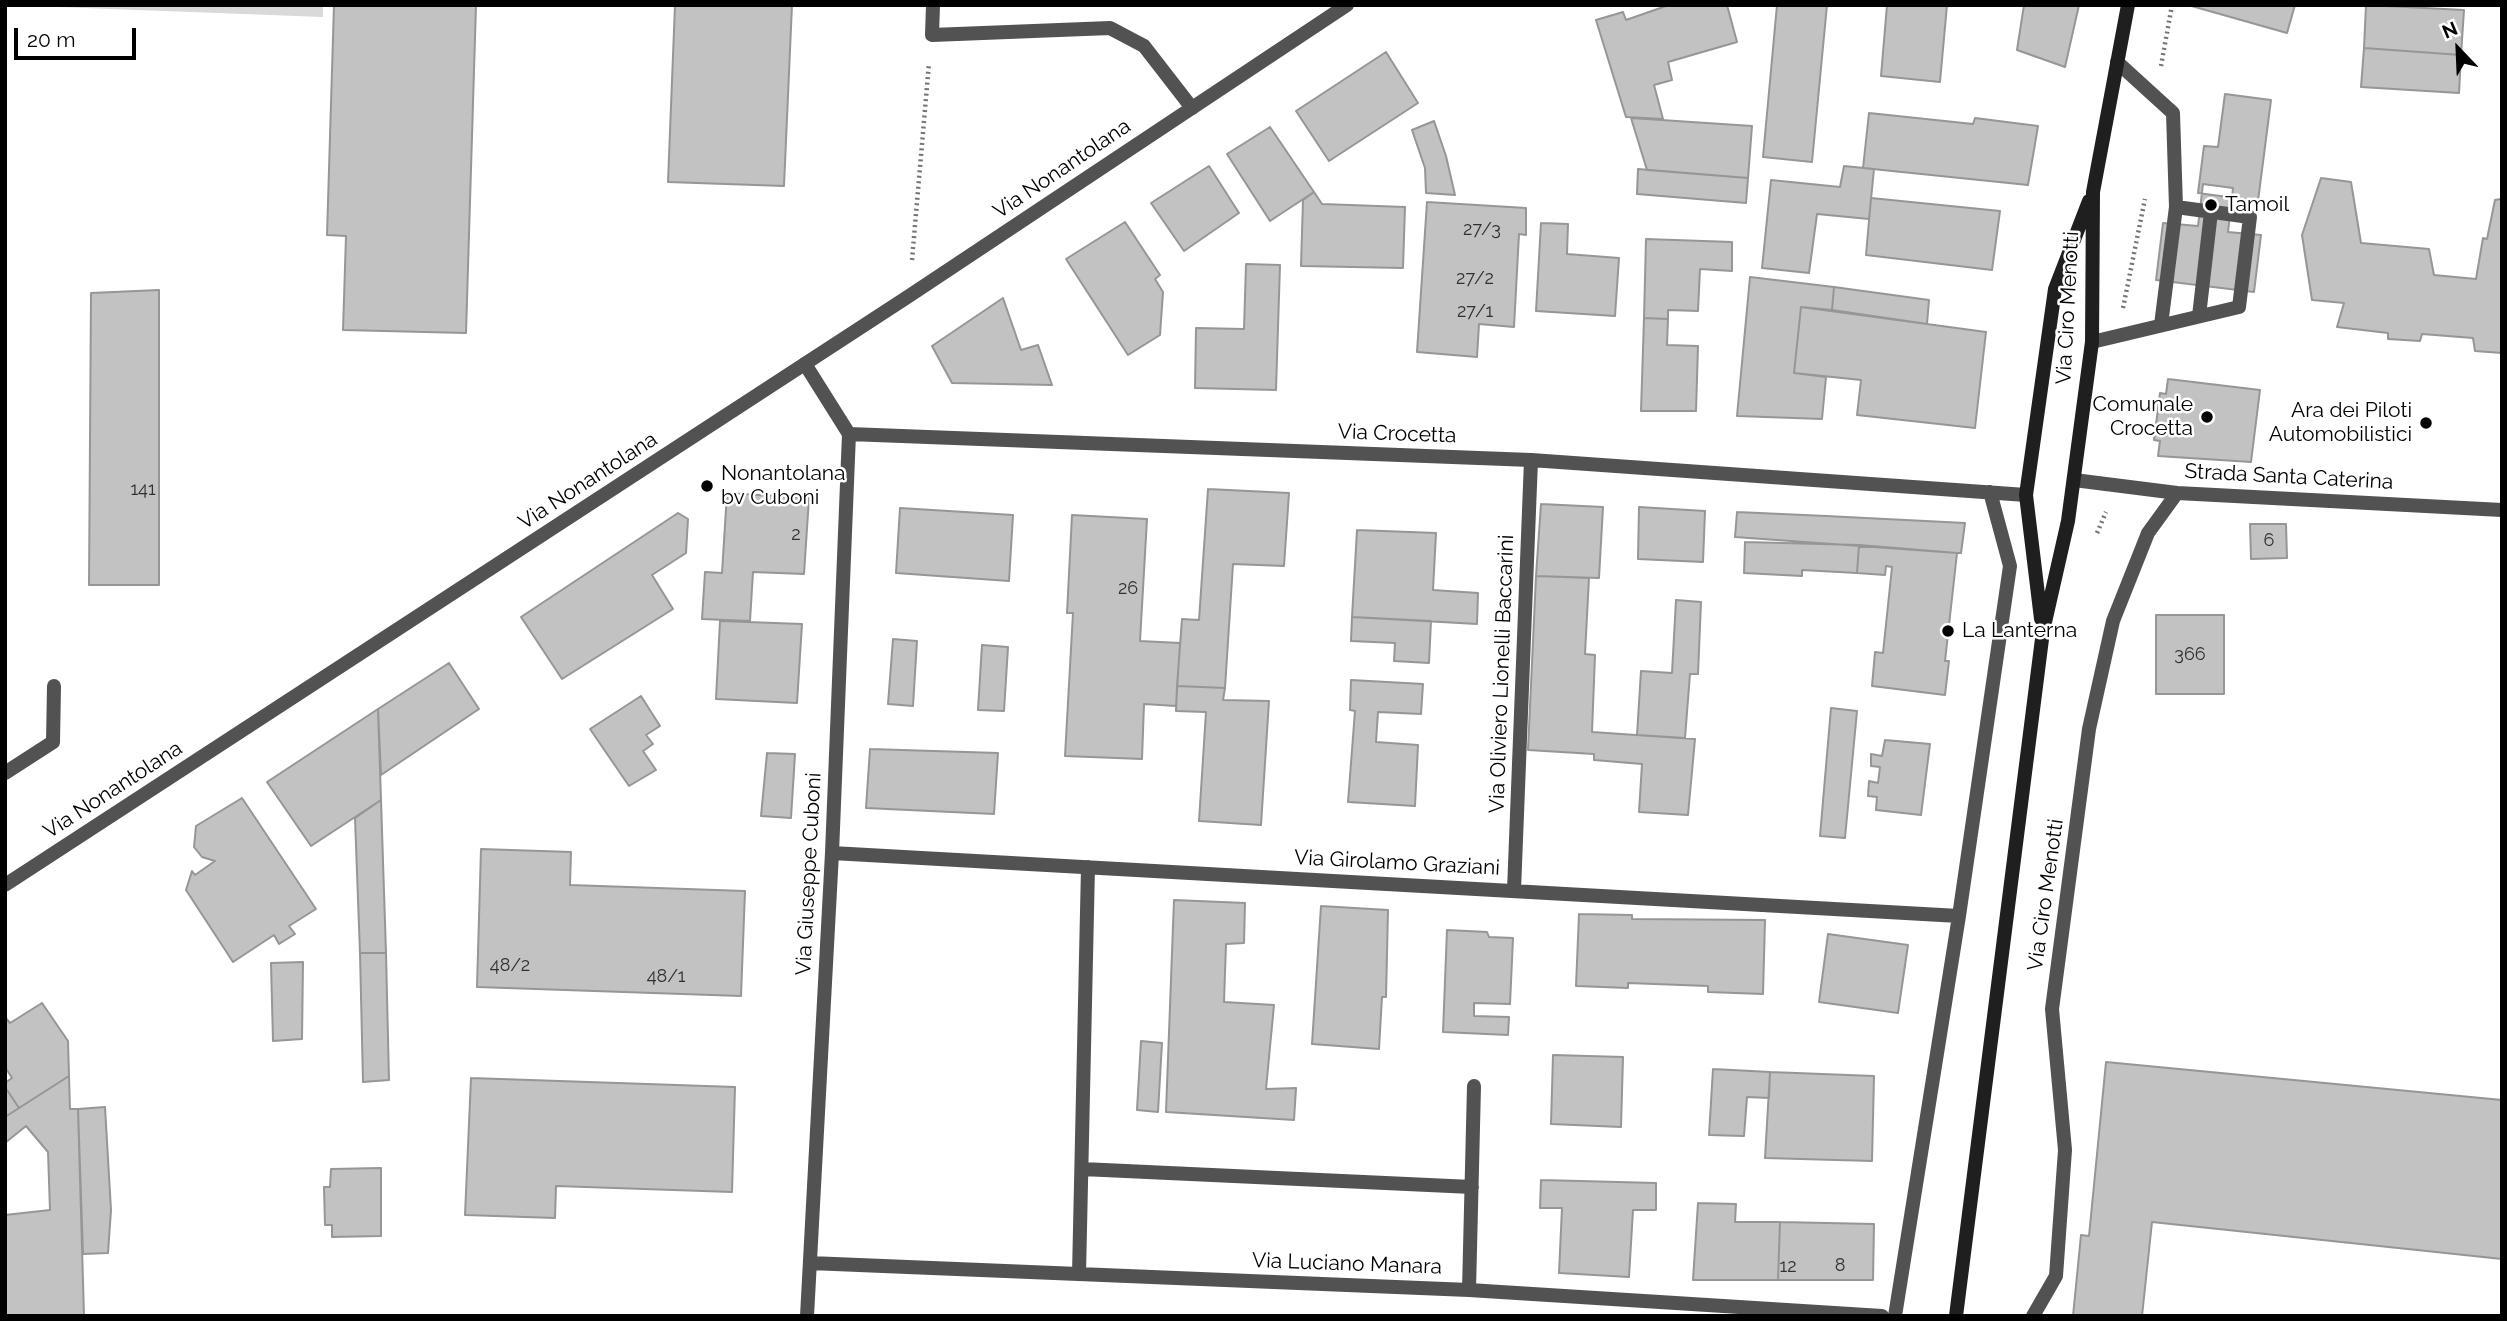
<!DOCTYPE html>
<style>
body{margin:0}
#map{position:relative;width:2507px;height:1321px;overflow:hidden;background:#fff;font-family:Raleway,sans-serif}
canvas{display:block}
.frame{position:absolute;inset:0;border:7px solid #000;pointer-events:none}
.north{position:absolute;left:2423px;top:14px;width:70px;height:70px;-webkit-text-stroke:5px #fff;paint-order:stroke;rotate:337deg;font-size:19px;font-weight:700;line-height:28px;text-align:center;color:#000}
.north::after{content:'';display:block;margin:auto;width:24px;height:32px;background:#000;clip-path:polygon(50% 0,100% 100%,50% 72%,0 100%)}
.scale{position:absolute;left:14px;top:28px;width:122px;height:32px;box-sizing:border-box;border:4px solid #000;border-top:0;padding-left:9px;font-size:21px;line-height:24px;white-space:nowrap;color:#000;-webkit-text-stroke:5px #fff;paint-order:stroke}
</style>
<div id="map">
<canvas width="2507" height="1321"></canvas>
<div class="frame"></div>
<div class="north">N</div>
<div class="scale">20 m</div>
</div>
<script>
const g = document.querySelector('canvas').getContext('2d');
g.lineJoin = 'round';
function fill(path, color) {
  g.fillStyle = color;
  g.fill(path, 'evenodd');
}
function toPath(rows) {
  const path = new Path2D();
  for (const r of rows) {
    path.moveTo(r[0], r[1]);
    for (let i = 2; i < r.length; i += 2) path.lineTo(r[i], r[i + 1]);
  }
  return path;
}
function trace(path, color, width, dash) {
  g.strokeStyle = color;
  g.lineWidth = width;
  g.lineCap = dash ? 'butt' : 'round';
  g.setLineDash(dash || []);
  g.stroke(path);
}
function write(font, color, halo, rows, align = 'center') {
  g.font = font + ' Raleway,sans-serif';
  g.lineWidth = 5;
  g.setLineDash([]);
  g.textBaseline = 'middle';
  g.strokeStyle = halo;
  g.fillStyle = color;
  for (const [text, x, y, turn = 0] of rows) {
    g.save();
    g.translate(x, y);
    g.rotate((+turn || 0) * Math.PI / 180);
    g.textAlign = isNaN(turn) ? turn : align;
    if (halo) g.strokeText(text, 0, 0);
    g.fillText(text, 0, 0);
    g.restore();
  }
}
const green = toPath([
 [5,5,323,5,323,17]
]);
const building = toPath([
 [334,5,476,5,466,333,343,330,346,236,327,235,334,5],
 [675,5,792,5,784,186,668,182,675,5],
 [1669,5,1727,5,1737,42,1668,62,1672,80,1654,85,1663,119,1626,117,1596,20,1623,12,1626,20,1669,5],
 [1777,5,1827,5,1812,162,1763,157,1777,5],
 [1887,5,1947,5,1940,82,1881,76,1887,5],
 [2024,5,2079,5,2065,67,2017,50,2024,5],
 [2188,5,2295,5,2287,33,2188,5],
 [2366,5,2464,10,2461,55,2364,48,2366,5],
 [2364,48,2461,55,2459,93,2361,87,2364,48],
 [1386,52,1418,103,1329,161,1296,111,1386,52],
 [2225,94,2271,100,2258,201,2198,193,2204,146,2218,147,2225,94],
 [1869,113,1973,124,1975,118,2038,126,2028,185,1863,168,1869,113],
 [1631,118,1752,126,1748,178,1647,170,1631,118],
 [1434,121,1446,156,1455,195,1426,193,1425,168,1412,130,1434,121],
 [1270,127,1314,192,1270,221,1227,154,1270,127],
 [1209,166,1239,213,1184,251,1151,203,1209,166],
 [1844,166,1874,169,1869,219,1817,214,1809,273,1762,268,1771,180,1840,187,1844,166],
 [1638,169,1748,178,1746,203,1637,194,1638,169],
 [2321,178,2351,182,2361,243,2429,249,2434,275,2476,279,2483,238,2487,239,2495,200,2501,199,2502,183,2502,353,2475,351,2473,338,2422,334,2420,341,2388,339,2388,333,2337,327,2344,303,2312,300,2302,235,2321,178],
 [2203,184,2233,188,2228,232,2261,235,2254,292,2156,280,2163,223,2198,226,2203,184],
 [1314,192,1322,204,1405,207,1403,268,1301,266,1303,200,1314,192],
 [1871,198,2000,211,1992,270,1866,255,1871,198],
 [1427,202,1526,208,1526,235,1519,234,1514,327,1479,324,1477,357,1417,352,1427,202],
 [1125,222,1160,275,1155,279,1163,292,1160,335,1128,355,1066,259,1125,222],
 [1541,223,1568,224,1567,254,1619,258,1615,316,1536,311,1541,223],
 [1646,239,1732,242,1732,271,1700,269,1698,311,1668,310,1668,319,1644,318,1646,239],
 [1246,264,1280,265,1276,390,1195,388,1196,328,1244,329,1246,264],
 [1750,277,1834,287,1832,310,1801,307,1794,373,1826,377,1822,419,1737,416,1750,277],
 [1834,287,1929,300,1927,324,1832,310,1834,287],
 [159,290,159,585,89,585,91,293,159,290],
 [1003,298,1021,350,1038,345,1052,385,952,383,932,346,1003,298],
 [1801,307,1986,332,1975,428,1857,415,1861,380,1794,373,1801,307],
 [1644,318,1668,319,1667,345,1698,346,1696,411,1641,411,1644,318],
 [2168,379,2260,390,2251,462,2158,456,2160,441,2154,440,2160,393,2166,394,2168,379],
 [1208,489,1289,493,1284,566,1233,564,1225,688,1177,686,1182,619,1199,620,1208,489],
 [727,493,809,498,804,574,753,572,750,621,702,619,705,572,722,573,727,493],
 [1541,504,1603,507,1599,578,1536,576,1541,504],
 [1639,507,1705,511,1703,562,1638,559,1639,507],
 [900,508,1013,515,1009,581,896,573,900,508],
 [1737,512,1826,516,1965,523,1961,553,1957,553,1735,537,1737,512],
 [678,513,688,519,686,553,652,575,673,609,562,679,521,617,678,513],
 [1072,515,1147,519,1140,641,1180,643,1176,706,1144,704,1142,759,1065,756,1073,613,1067,613,1072,515],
 [2250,524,2286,524,2287,558,2251,559,2250,524],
 [1357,530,1436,533,1433,590,1478,593,1477,624,1352,617,1357,530],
 [1745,542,1859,545,1857,573,1802,570,1802,576,1744,573,1745,542],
 [1859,545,1957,553,1945,661,1949,661,1945,695,1872,686,1875,652,1883,653,1892,567,1886,566,1885,575,1857,573,1859,545],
 [1536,576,1589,578,1585,654,1595,655,1592,732,1695,739,1688,815,1639,812,1642,764,1594,760,1594,754,1528,750,1536,576],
 [1676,600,1701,602,1698,674,1690,674,1685,738,1637,735,1641,671,1672,673,1676,600],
 [2156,615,2224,615,2224,694,2156,694,2156,615],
 [1352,617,1431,621,1429,663,1394,661,1395,643,1351,641,1352,617],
 [720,621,802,624,797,703,716,699,720,621],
 [893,639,917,641,913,706,888,704,893,639],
 [982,645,1008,647,1004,711,978,710,982,645],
 [449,663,479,709,381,775,378,709,449,663],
 [1351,680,1423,684,1421,714,1378,712,1376,742,1418,745,1415,806,1348,802,1355,711,1350,710,1351,680],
 [1177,686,1225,688,1223,700,1269,701,1261,825,1199,821,1206,712,1176,711,1177,686],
 [641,696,660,726,646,735,653,744,643,751,656,770,629,786,590,729,641,696],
 [1831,708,1857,711,1845,838,1820,836,1831,708],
 [378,709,381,800,311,846,267,782,378,709],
 [1885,740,1930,744,1921,815,1876,810,1877,797,1868,796,1869,781,1878,783,1880,767,1871,766,1871,754,1882,756,1885,740],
 [870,749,998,753,994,814,866,808,870,749],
 [767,753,795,754,791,818,761,816,767,753],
 [242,798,316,909,289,926,295,934,279,944,274,935,233,962,186,890,192,871,195,875,215,861,202,857,194,847,196,826,242,798],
 [381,800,386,953,360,953,355,818,381,800],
 [481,849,571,852,570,885,745,891,741,996,477,987,481,849],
 [1174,900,1245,903,1244,943,1226,944,1224,1002,1274,1005,1266,1089,1296,1088,1294,1120,1166,1112,1174,900],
 [1321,906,1388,910,1386,997,1382,997,1379,1049,1312,1044,1321,906],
 [1579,914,1632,915,1632,919,1765,920,1763,994,1708,992,1708,986,1628,983,1628,988,1576,986,1579,914],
 [1447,930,1487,932,1489,937,1513,938,1510,1004,1474,1003,1474,1016,1509,1017,1508,1035,1443,1032,1447,930],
 [1828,934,1908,945,1898,1013,1819,1002,1828,934],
 [360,953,386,953,389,1080,363,1082,360,953],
 [303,962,302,1039,273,1041,271,963,303,962],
 [42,1003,68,1041,69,1076,19,1108,5,1087,5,1083,12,1078,5,1067,5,1017,10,1023,42,1003],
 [1141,1041,1162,1043,1158,1112,1137,1110,1141,1041],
 [1553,1055,1623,1057,1621,1127,1551,1124,1553,1055],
 [2106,1062,2502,1100,2502,1259,2152,1222,2142,1316,2073,1316,2081,1235,2089,1236,2106,1062],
 [1713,1069,1770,1072,1769,1098,1747,1097,1744,1136,1709,1135,1713,1069],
 [1770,1072,1874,1076,1872,1161,1765,1158,1770,1072],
 [69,1076,70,1109,78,1109,84,1316,5,1316,5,1215,50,1210,48,1152,26,1126,5,1143,5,1117,69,1076],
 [471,1078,735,1087,732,1192,556,1186,555,1218,465,1215,471,1078],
 [5,1087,19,1108,5,1117,5,1087],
 [105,1107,111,1210,108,1253,83,1254,78,1109,105,1107],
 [381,1168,381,1236,332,1237,332,1225,325,1225,324,1187,330,1187,331,1169,381,1168],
 [1541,1180,1656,1183,1656,1210,1633,1210,1629,1277,1559,1273,1562,1208,1540,1208,1541,1180],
 [1698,1203,1736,1204,1735,1222,1780,1222,1778,1280,1693,1280,1698,1203],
 [1780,1222,1874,1224,1873,1280,1778,1280,1780,1222]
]);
const path = toPath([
 [2161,66,2172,5],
 [912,260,929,63],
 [2123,308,2145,199],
 [2097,533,2106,512]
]);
const service = toPath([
 [2199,316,2211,212],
 [2161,325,2176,207],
 [2092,342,2239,307,2250,217,2176,207,2173,113,2117,62],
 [5,773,53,742,54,686]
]);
const minor = toPath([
 [933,5,932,35,1110,28,1144,46,1192,108],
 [805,364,849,434,1531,460,2026,495],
 [2074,480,2177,493,2502,510],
 [832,853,1959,916],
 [1514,890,1531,460],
 [1082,1169,1472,1187],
 [810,1263,1469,1290,1882,1316],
 [1079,1274,1088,867],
 [1469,1290,1474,1086],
 [807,1316,832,853,849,434],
 [1895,1316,1959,916,2010,566,1990,492],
 [2033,1316,2056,1276,2065,1150,2052,1009,2089,729,2113,621,2148,533,2177,493]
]);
const tertiary = toPath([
 [5,885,909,296,1347,5]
]);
const secondary = toPath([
 [2041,619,2026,495,2055,289,2089,201],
 [1956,1316,2043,631,2068,521,2092,342,2093,192,2128,5]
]);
const markers = [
 [2211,205,7,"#000"],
 [2207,417,7,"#000"],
 [2426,423,7,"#000"],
 [707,486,7,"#000"],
 [1948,631,7,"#000"]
];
const numberNames = [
 ["27/3",1482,230],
 ["27/2",1475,279],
 ["27/1",1475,312],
 ["141",143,490],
 ["2",796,535],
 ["6",2269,541],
 ["26",1128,589],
 ["366",2190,655],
 ["48/2",510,966],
 ["48/1",666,977],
 ["8",1840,1266],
 ["12",1788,1267]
];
const streetNames = [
 ["Via Nonantolana",1062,169,-34],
 ["Via Ciro Menotti",2068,308,-87],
 ["Via Crocetta",1397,434,2],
 ["Strada Santa Caterina",2289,477,3],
 ["Via Nonantolana",588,481,-33],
 ["Via Oliviero Lionelli Baccarini",1502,674,-88],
 ["Via Nonantolana",113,790,-33],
 ["Via Girolamo Graziani",1397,863,3],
 ["Via Giuseppe Cuboni",809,874,-87],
 ["Via Ciro Menotti",2046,895,-82],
 ["Via Luciano Manara",1347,1264,2]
];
const poiNames = [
 ["Tamoil",2225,205],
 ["Comunale",2193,405,"right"],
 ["Crocetta",2193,429,"right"],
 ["Ara dei Piloti",2412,411,"right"],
 ["Automobilistici",2412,435,"right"],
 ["Nonantolana",721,474],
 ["bv Cuboni",721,498],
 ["La Lanterna",1962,631]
];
fill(green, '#d9d9d9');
fill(building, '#c2c2c2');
trace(building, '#969696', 2);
trace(path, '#747474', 4.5, [2, 3.5]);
trace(service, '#525252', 14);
trace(minor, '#525252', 14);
trace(tertiary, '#525252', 14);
trace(secondary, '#1f1f1f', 14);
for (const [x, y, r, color] of markers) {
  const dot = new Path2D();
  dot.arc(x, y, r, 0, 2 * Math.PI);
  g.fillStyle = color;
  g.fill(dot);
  trace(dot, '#fff', 2.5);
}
write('18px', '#303030', null, numberNames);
write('21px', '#000', '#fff', streetNames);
write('21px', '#000', '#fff', poiNames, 'left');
</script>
